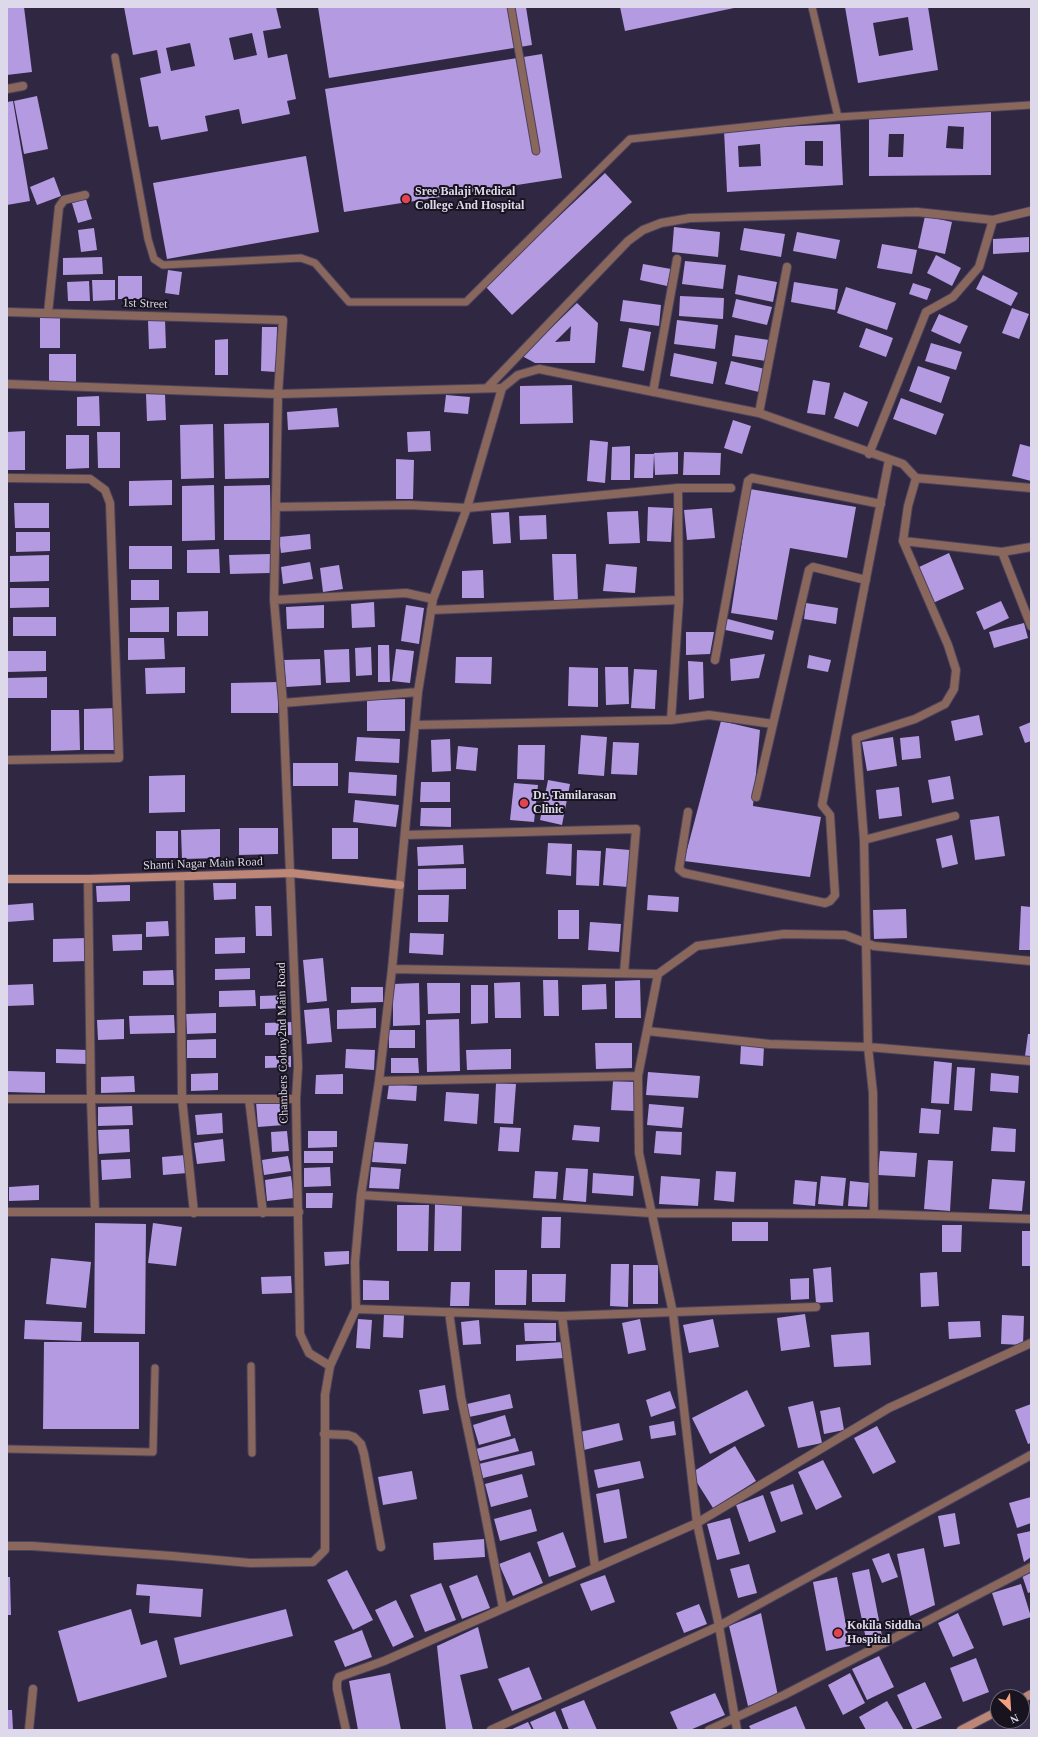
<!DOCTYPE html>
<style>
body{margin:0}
#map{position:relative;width:1038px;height:1737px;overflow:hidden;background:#302742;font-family:Georgia,serif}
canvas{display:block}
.frame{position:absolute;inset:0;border:8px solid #ded9ea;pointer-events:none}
.north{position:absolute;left:990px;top:1689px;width:40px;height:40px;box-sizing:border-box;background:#17131f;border:1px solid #676270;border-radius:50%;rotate:155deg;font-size:11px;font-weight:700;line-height:16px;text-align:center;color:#ded9ea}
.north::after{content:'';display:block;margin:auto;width:14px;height:18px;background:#f2a07e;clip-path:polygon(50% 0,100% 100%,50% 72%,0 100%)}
</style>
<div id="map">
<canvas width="1038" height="1737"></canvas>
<div class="frame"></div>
<div class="north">N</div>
</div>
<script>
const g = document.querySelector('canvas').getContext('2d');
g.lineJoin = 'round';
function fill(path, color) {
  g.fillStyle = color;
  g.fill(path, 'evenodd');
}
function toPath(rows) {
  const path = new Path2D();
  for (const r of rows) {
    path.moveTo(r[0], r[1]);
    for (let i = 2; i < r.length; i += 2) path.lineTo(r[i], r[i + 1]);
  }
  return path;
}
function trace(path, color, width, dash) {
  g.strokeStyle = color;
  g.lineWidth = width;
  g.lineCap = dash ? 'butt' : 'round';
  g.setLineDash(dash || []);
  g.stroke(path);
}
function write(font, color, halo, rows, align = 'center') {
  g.font = font + ' Georgia,serif';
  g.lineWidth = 4;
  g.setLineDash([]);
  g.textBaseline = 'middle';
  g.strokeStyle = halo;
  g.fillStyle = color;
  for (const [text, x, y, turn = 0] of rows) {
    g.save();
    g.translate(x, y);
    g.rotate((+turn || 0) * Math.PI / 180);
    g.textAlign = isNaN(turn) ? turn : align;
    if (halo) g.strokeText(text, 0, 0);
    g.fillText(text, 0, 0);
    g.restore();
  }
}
const building = toPath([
 [24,7,32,72,7,75,7,8],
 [124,7,276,7,281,28,263,31,268,58,287,54,296,99,287,101,290,114,242,124,239,109,205,116,208,131,161,140,158,126,149,127,140,78,161,73,157,50,133,55],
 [252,33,257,55,234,60,229,38],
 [190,43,195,66,171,71,166,48],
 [318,7,526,7,532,45,329,78],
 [620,7,734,7,734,8,625,31],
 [845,7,928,7,938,70,858,83],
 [908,17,913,50,879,56,873,23],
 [542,54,562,178,344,212,325,89],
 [37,96,48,149,24,154,14,101],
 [13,101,30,201,7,205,7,102],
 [991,111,991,175,869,176,869,112],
 [948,126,964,127,963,149,946,148],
 [889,134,904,134,903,157,888,157],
 [840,124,843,185,727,192,724,130],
 [805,141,823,141,823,166,805,165],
 [760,144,761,166,739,167,738,146],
 [306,156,319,232,167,259,153,183],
 [605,173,632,202,512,315,485,286],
 [54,177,61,196,37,205,30,187],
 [86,199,92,219,78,223,72,203],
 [925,216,952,222,945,254,918,248],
 [674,227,720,232,718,257,672,252],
 [94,228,97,250,81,252,78,230],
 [744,228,785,234,781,257,740,250],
 [797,232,840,240,836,259,793,251],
 [1029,237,1029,252,993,254,993,239],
 [882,244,917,250,912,274,877,268],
 [936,255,961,268,952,286,927,273],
 [102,257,103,274,63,275,63,258],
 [685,261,726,265,723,289,682,284],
 [643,264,671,269,667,286,640,280],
 [168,270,182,272,179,295,165,293],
 [738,275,777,282,773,302,735,294],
 [983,275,1018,293,1011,306,976,289],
 [118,276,142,276,142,299,118,299],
 [92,280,115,280,115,300,93,301],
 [89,281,90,301,68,301,67,282],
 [794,282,838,289,835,310,791,302],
 [913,283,931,289,927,300,909,294],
 [846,287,896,303,887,330,837,313],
 [680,296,724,298,723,319,679,316],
 [736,299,772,307,767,325,732,317],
 [623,300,661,305,659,326,620,321],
 [577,303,598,323,595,363,535,363,522,356],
 [571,326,570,341,555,342],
 [1012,308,1029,314,1019,339,1002,333],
 [939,314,968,326,960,344,931,331],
 [40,318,60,318,60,348,40,348],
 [165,319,166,348,149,349,148,320],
 [677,320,718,325,715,349,674,344],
 [262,327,277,327,276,372,261,371],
 [629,328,651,332,644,371,622,367],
 [866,328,893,338,886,357,859,347],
 [735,335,769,340,766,361,732,356],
 [228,339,228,375,215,375,215,340],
 [931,343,962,352,956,370,925,361],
 [674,353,717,362,713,384,670,376],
 [49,354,76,354,76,385,49,385],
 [731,361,765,369,759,392,725,384],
 [918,366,950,377,941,403,909,391],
 [813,380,830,383,825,415,807,413],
 [572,385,573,423,520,424,520,386],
 [844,392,868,402,858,427,834,418],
 [146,394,165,394,166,420,147,421],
 [446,395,470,397,468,414,444,412],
 [99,396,100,426,77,426,77,397],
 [901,398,944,414,936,435,893,419],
 [337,408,339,427,288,430,287,412],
 [733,420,751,426,742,454,724,448],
 [269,423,269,478,225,479,224,424],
 [213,424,214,478,181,479,180,425],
 [25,431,25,470,7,470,7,432],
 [430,431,431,451,408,452,407,432],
 [97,432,120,432,120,468,98,468],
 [66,435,89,435,89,468,66,469],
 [590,440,608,442,605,483,587,481],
 [1020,444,1031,447,1031,481,1012,476],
 [630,446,630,480,611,480,612,447],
 [678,452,678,474,655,475,654,453],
 [684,452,721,453,720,475,683,475],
 [635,454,654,454,653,478,634,478],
 [396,459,414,460,413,499,396,499],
 [172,480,172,505,129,506,129,481],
 [214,485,215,540,182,541,182,486],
 [270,485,271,540,224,540,224,486],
 [750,489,856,507,847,558,790,548,777,620,731,613],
 [14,503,49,503,49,528,15,528],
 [648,507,673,508,671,542,647,541],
 [712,508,715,538,687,540,684,510],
 [638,511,640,543,609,544,607,512],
 [509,512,511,543,493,544,491,513],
 [546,515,547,539,520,540,519,516],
 [16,532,50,532,50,551,16,552],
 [310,534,311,549,281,553,279,537],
 [129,546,172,546,172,569,129,569],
 [219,549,220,573,187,573,187,550],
 [949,553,964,589,933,603,917,568],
 [270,554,270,573,230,574,229,555],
 [552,554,576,554,578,601,554,602],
 [49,555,49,581,10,582,10,556],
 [310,562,313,579,283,584,281,567],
 [606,564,637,567,635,593,603,591],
 [339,565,343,589,323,592,320,568],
 [483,570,484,598,462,598,462,571],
 [131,580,159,580,159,600,131,600],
 [10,588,49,588,49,607,10,608],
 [1001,601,1009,618,984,630,976,612],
 [374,602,375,627,352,628,351,604],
 [806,603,838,608,836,624,804,619],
 [324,605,324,628,287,629,286,607],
 [406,605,424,608,419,644,401,641],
 [169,607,169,632,130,632,130,608],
 [208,611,208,636,177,636,177,612],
 [13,617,56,617,56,636,13,636],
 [724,618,774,631,772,640,721,629],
 [1024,623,1028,638,994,648,989,632],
 [686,632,714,632,710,654,686,655],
 [128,638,164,638,165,659,128,660],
 [378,645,389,645,390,682,378,682],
 [371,647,372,675,356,676,355,648],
 [349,649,350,682,326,683,324,650],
 [396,649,414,651,410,683,392,681],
 [7,651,46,651,46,671,7,672],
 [765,654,759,678,731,681,730,659],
 [809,655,831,660,828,672,807,668],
 [456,657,492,657,491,684,455,683],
 [320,659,321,685,286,687,284,660],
 [688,661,703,662,704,698,689,700],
 [185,667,185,693,146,694,145,668],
 [569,667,598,668,598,707,568,706],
 [605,667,628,667,629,704,606,705],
 [634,669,657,670,655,709,631,708],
 [47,677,47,698,7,698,7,678],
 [278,682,278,713,231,713,231,683],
 [405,699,405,731,367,731,367,700],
 [115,708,116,750,84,750,84,709],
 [51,710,79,710,80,750,51,751],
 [979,715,983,735,955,741,951,721],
 [721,721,760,730,753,806,821,817,810,877,684,861],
 [1031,722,1031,741,1025,743,1019,727],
 [581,735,607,737,604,776,578,774],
 [919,736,921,758,902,760,900,738],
 [357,737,400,739,399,763,355,761],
 [893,737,897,766,867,771,862,742],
 [450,739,451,771,432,772,431,740],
 [613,742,639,743,637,775,611,774],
 [518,745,545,745,544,780,517,779],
 [458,746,478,748,476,771,456,769],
 [293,763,338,763,338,786,293,786],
 [349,772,397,775,396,796,348,793],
 [185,775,185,812,149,813,149,776],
 [950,776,954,799,932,803,928,780],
 [548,780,570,784,562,825,540,820],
 [421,782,450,782,450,802,420,802],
 [514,783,538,785,534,822,510,820],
 [899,787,902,816,879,819,876,790],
 [355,800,399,805,396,827,353,822],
 [421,808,451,808,451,827,420,826],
 [999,816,1005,856,975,860,970,820],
 [239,828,278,828,278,854,239,855],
 [332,828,358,828,358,859,332,859],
 [220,829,220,858,182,859,181,830],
 [156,831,178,831,178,858,156,858],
 [952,835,958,864,942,868,936,839],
 [548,843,572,844,571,876,546,874],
 [463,845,464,864,418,866,417,847],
 [606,848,630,850,628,887,603,885],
 [577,850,601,851,599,886,576,885],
 [466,868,466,889,418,890,418,869],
 [213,883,236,883,236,899,214,900],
 [130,885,130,901,97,902,96,886],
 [418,895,449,895,448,922,418,922],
 [648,895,679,897,678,912,647,910],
 [33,903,34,920,7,922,7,905],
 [255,906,271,906,272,936,256,936],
 [1021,906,1031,907,1031,950,1019,950],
 [906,909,907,938,874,939,873,910],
 [558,910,579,910,579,939,558,939],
 [168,921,169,936,146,937,146,922],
 [590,922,621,924,619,952,588,950],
 [410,933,444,934,443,955,409,953],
 [142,934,142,950,113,951,112,935],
 [245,937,245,953,215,954,215,938],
 [86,938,87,961,53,962,53,939],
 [323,958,327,1001,307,1003,303,960],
 [250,968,250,979,215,980,215,969],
 [173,970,174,985,143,985,143,971],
 [543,980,558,980,559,1016,544,1016],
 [640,980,641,1018,615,1018,615,981],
 [520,982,521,1018,495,1018,494,983],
 [419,983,420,1025,393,1026,393,984],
 [427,983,460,983,460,1013,428,1014],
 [33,984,34,1005,7,1006,7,985],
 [606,984,607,1009,582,1010,582,985],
 [471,985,488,985,488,1023,471,1024],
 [351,987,383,987,383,1002,351,1003],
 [255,990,256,1006,219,1007,219,991],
 [287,995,287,1008,260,1009,260,996],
 [329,1008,332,1042,307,1044,304,1010],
 [376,1008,376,1028,337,1029,337,1010],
 [216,1013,216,1033,187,1034,186,1014],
 [174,1015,175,1033,130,1034,129,1016],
 [124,1019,124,1039,98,1040,97,1020],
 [459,1019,460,1071,427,1072,426,1020],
 [292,1022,293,1035,265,1035,265,1023],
 [389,1030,415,1030,415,1048,389,1048],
 [1028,1034,1031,1034,1031,1057,1025,1056],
 [216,1039,216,1058,187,1058,187,1040],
 [595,1043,632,1043,632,1068,596,1069],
 [741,1045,764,1046,763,1066,740,1064],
 [56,1049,88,1050,88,1064,56,1063],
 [346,1049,375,1050,374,1070,345,1068],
 [511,1049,511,1069,467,1070,466,1050],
 [265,1056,291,1056,291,1067,265,1068],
 [391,1058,418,1058,419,1073,391,1073],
 [934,1061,952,1063,949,1104,931,1103],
 [957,1067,975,1068,972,1111,954,1110],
 [7,1071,45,1072,45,1093,7,1092],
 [648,1072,700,1076,698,1098,646,1095],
 [218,1073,218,1090,191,1091,191,1074],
 [991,1073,1019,1076,1018,1093,990,1091],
 [343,1074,343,1094,315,1094,316,1075],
 [134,1076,135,1092,101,1093,101,1077],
 [613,1081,636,1082,634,1111,611,1110],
 [496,1083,516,1084,513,1124,494,1123],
 [389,1084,417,1086,416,1101,387,1099],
 [446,1092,479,1094,477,1124,444,1121],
 [282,1100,284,1125,258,1127,256,1102],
 [649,1104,684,1107,682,1128,647,1125],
 [132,1106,133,1125,98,1126,98,1107],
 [921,1108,941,1110,939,1134,919,1133],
 [222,1113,223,1133,197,1135,195,1115],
 [574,1125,600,1127,599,1142,572,1140],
 [500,1127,521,1128,519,1152,498,1151],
 [993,1127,1016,1129,1015,1152,991,1151],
 [129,1129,130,1152,99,1154,98,1130],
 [287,1131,289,1151,272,1152,271,1132],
 [308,1131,337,1131,337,1147,308,1148],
 [656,1131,682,1132,681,1155,654,1153],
 [223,1139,225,1161,197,1164,194,1143],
 [374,1142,408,1144,406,1164,372,1162],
 [304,1151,333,1151,333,1163,304,1163],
 [880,1151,917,1153,915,1177,878,1175],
 [186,1155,187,1173,163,1175,162,1157],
 [288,1156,291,1171,264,1175,262,1160],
 [130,1159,131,1178,102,1180,101,1160],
 [928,1160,953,1161,950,1211,924,1209],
 [330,1167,331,1186,304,1187,304,1168],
 [371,1167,401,1169,399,1189,369,1188],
 [566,1168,588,1169,586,1202,563,1200],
 [535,1171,558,1172,556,1199,533,1198],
 [716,1171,736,1172,734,1202,714,1200],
 [593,1173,634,1176,633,1196,592,1193],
 [291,1176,294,1198,267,1201,265,1180],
 [661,1176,700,1179,698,1206,659,1204],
 [821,1176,846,1178,843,1206,818,1204],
 [992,1179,1025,1181,1022,1211,989,1209],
 [795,1180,817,1182,815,1206,793,1204],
 [850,1181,869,1183,867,1207,848,1206],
 [39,1185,39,1200,9,1201,9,1187],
 [306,1193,333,1193,332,1208,306,1208],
 [435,1204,462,1204,461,1251,434,1251],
 [397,1205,429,1205,428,1251,397,1251],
 [542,1217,561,1217,560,1248,541,1248],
 [732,1222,768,1222,768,1241,732,1241],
 [95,1223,146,1224,145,1334,94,1333],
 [153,1223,182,1227,176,1266,148,1263],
 [942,1225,962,1225,961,1252,942,1252],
 [1022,1231,1031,1231,1031,1266,1022,1266],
 [349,1251,349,1264,325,1266,324,1252],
 [51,1258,91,1262,86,1308,46,1304],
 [611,1264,629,1264,628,1307,610,1306],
 [633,1265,658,1265,658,1304,633,1304],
 [831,1267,833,1302,816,1303,813,1269],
 [495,1270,527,1270,526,1305,495,1305],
 [937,1272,939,1306,921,1307,920,1273],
 [532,1274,566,1274,565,1302,532,1302],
 [291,1276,292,1293,262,1294,261,1277],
 [809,1278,809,1299,791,1300,790,1279],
 [363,1280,389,1281,389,1300,363,1300],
 [451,1282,470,1282,469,1306,450,1306],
 [384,1314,404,1315,403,1338,383,1337],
 [805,1314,810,1347,781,1351,777,1318],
 [1002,1315,1024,1316,1023,1345,1001,1344],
 [358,1319,372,1320,370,1349,356,1348],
 [640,1319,646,1350,628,1354,622,1323],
 [713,1319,719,1347,689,1353,683,1325],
 [25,1320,82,1322,81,1341,24,1339],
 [479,1320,481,1344,463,1345,461,1322],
 [980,1321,981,1337,949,1339,948,1322],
 [524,1323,556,1323,556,1341,525,1341],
 [869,1332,871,1365,834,1367,831,1335],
 [44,1342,139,1342,139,1429,43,1429],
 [563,1342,564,1358,516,1361,516,1345],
 [445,1385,449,1410,423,1414,419,1390],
 [747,1390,765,1426,710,1454,692,1418],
 [670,1391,676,1408,651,1417,646,1400],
 [510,1394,513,1408,469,1417,467,1404],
 [813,1401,822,1443,798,1448,788,1407],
 [1031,1404,1031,1443,1028,1444,1015,1410],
 [840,1407,844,1430,824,1434,820,1411],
 [505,1415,511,1436,479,1445,473,1425],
 [674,1421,676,1435,651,1439,649,1426],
 [619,1423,623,1440,584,1450,580,1432],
 [877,1426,896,1462,873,1474,854,1438],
 [515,1438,519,1451,480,1461,476,1449],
 [735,1446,756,1481,713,1508,691,1473],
 [532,1451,535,1465,483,1478,479,1464],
 [823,1460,842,1497,816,1510,798,1472],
 [640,1461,644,1478,598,1488,594,1470],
 [412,1471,417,1499,383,1505,378,1477],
 [522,1474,528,1497,491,1507,485,1484],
 [793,1484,803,1514,781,1522,770,1492],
 [619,1489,627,1538,604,1543,596,1494],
 [763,1495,776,1532,749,1542,736,1505],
 [1031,1497,1031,1523,1017,1528,1009,1503],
 [531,1509,537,1531,500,1541,494,1519],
 [955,1513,960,1544,944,1547,938,1516],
 [730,1518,740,1554,717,1560,707,1524],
 [1031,1531,1031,1557,1024,1562,1017,1534],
 [563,1532,576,1567,549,1577,537,1542],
 [484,1539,485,1557,434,1560,433,1543],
 [924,1548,935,1605,910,1616,897,1554],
 [530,1552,543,1583,513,1596,499,1564],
 [889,1553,898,1577,882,1583,872,1559],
 [749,1564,757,1593,738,1598,730,1569],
 [869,1569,882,1636,866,1639,852,1573],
 [347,1570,373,1620,353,1630,327,1580],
 [1031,1573,1031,1592,1028,1593,1022,1575],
 [477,1575,490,1608,462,1619,449,1586],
 [605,1575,615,1602,591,1611,580,1584],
 [7,1577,10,1577,11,1615,7,1615],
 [837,1577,850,1646,826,1651,813,1582],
 [441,1583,456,1620,425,1632,410,1595],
 [137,1584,203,1589,201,1617,149,1613,150,1596,136,1595],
 [1021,1584,1031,1617,1003,1626,992,1593],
 [396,1600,414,1637,393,1647,375,1610],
 [699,1604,707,1624,684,1633,676,1613],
 [131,1609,141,1645,157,1640,167,1677,78,1702,58,1631],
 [286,1609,293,1636,180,1665,174,1638],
 [761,1613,778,1696,748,1706,729,1626],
 [958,1613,974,1648,953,1657,938,1623],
 [478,1627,488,1668,460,1675,473,1730,446,1730,437,1646],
 [362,1630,372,1657,345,1667,334,1641],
 [879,1656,894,1687,867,1700,852,1669],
 [976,1658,989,1692,963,1702,950,1668],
 [529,1667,542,1699,512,1711,498,1679],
 [390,1673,401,1730,358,1730,349,1681],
 [850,1673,865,1703,843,1715,828,1685],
 [925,1682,942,1718,913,1730,897,1695],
 [715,1693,725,1715,690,1730,678,1730,670,1712],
 [584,1700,597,1730,569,1730,561,1709],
 [887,1701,904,1730,866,1730,859,1717],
 [796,1706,806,1730,751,1730,749,1726],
 [7,1710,12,1710,13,1730,7,1730],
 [555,1711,563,1730,534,1730,530,1722],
 [528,1722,532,1730,510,1730]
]);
const lane = toPath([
 [511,7,536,151],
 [812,7,838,117],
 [115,57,148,239,154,259,163,265,301,258,315,263,349,302,466,302,630,139,838,117,1031,105],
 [251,1366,252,1453],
 [7,1449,153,1452,155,1368]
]);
const street = toPath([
 [7,89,23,86],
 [7,312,283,320,278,394,274,600,283,703,298,1067,296,1099,300,1334,309,1353,330,1366],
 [48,313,59,207,64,200,85,195],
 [7,384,278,394,502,388],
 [487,388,628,241,643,230,661,223,690,218,917,212,993,220],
 [653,392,677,259],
 [759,413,787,267],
 [869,454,926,312,953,297,979,267,993,220,1031,211],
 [7,478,90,479,105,490,110,503,119,758,7,760],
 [916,478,1031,488],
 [678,488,679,600],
 [276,507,409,505,467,508,678,488,731,488],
 [1002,552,1031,626],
 [274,600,406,593,433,599],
 [715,660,748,481,752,478,881,504],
 [283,703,418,692],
 [671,720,709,715,773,724],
 [415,725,671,720,679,600,431,610],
 [756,797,809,570,813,567,866,580],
 [688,812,679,869,684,873,825,903,830,901,835,895,830,815,822,805,889,460],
 [405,835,636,829,624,973],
 [864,840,955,816],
 [180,877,182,1098,194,1213],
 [88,879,91,1099,95,1212],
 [392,969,658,974],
 [647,1031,769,1044,868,1047,1031,1061],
 [379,1081,638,1076],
 [7,1099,296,1099],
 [249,1099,263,1213],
 [361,1195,651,1213,874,1214,1031,1219],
 [7,1212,299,1212],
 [874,1214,873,1093,868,1047,864,840,856,738,915,719,945,704,954,689,956,670,948,645,903,541],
 [356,1309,562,1316,816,1307],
 [449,1312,461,1397,479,1483,503,1608],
 [562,1316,595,1567],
 [324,1434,348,1435,354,1437,361,1444,364,1454,381,1547],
 [7,1546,32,1546,172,1556,250,1563,313,1562,325,1550,325,1395,330,1366,356,1309,355,1262,361,1195,379,1081,392,969,418,692,433,599,467,508,502,388,518,375,539,369,759,413,903,464,916,478,908,506,903,541,1002,552,1031,547],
 [29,1730,33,1689],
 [346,1730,337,1689,337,1682,339,1677,384,1661,697,1523,889,1408,1031,1343],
 [491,1730,719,1626,1031,1455],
 [709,1730,784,1695,1031,1567],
 [737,1730,719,1626,697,1523,673,1313,639,1153,638,1076,658,974,697,946,784,934,845,935,874,946,1031,961]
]);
const secondary = toPath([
 [7,879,88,879,291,873,400,885],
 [1022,1699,1031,1694],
 [961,1730,998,1711]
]);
const markers = [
 [406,199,5,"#e0444e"],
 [524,803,5,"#e0444e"],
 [838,1633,5,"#e0444e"]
];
const poiNames = [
 ["Sree Balaji Medical",415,192],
 ["College And Hospital",415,206],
 ["Dr. Tamilarasan",533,796],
 ["Clinic",533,810],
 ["Kokila Siddha",847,1626],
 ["Hospital",847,1640]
];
const streetNames = [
 ["1st Street",145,304,2],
 ["Shanti Nagar Main Road",203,864,-2],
 ["Chambers Colony2nd Main Road",283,1043,-91]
];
fill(building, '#b39ae1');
trace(lane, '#4c435d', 9);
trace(street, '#4c435d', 10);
trace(secondary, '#4c435d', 10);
trace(lane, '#89675d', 7);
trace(street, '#89675d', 8);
trace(secondary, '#bd8778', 8);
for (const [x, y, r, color] of markers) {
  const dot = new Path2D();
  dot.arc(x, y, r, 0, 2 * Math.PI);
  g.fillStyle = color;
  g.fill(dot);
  trace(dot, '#17131f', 1.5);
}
write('bold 12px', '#ded9ea', '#17131f', poiNames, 'left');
write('12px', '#ded9ea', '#17131f', streetNames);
</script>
